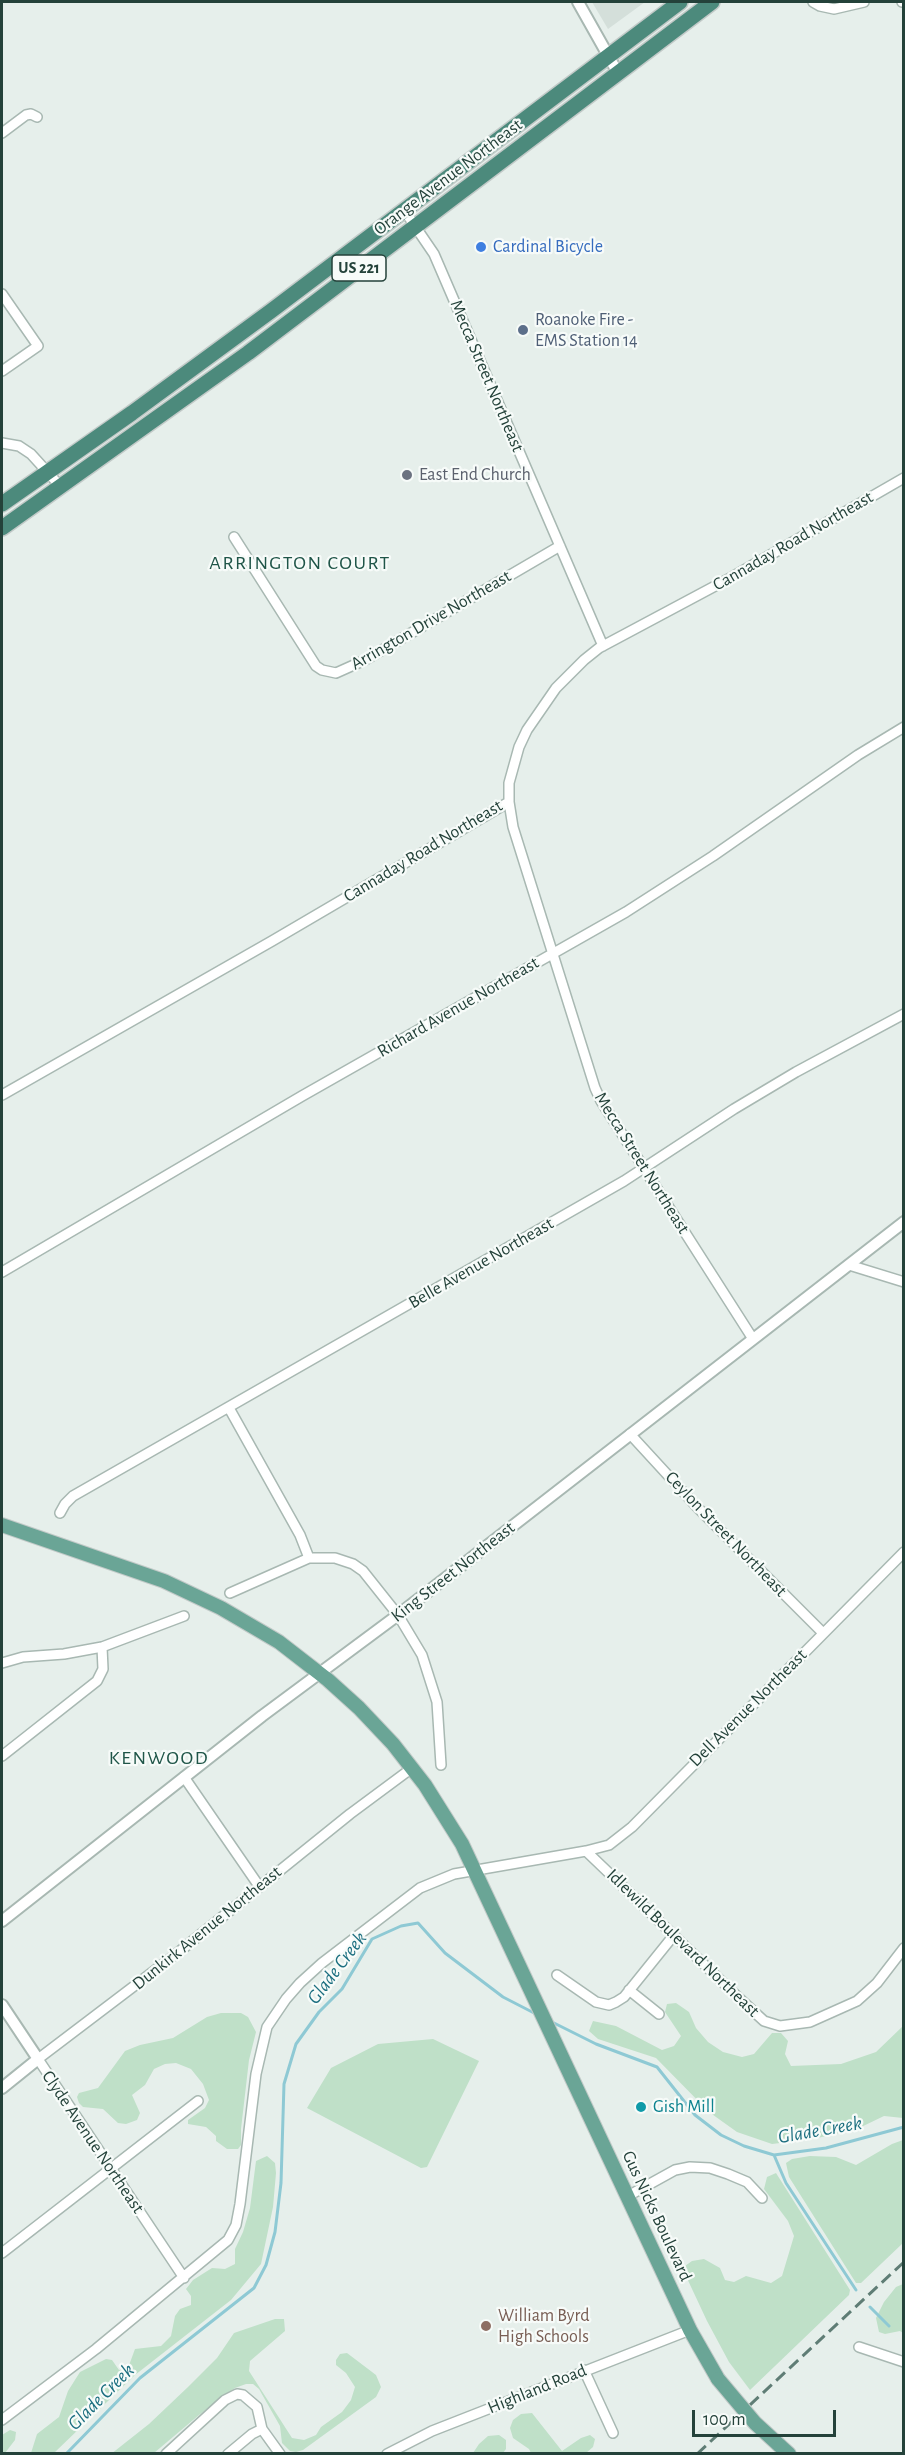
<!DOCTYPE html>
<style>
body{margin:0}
#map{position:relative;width:905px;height:2455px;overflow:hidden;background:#e6efeb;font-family:"Alegreya Sans",sans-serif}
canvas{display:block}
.frame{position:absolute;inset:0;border:3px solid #24423a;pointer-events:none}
.scale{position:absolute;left:692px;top:2410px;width:144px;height:27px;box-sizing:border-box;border:3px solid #24423a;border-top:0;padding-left:8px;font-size:18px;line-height:21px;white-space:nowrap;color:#24423a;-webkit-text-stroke:4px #f7fbf9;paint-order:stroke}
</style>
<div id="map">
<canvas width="905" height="2455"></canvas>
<div class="frame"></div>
<div class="scale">100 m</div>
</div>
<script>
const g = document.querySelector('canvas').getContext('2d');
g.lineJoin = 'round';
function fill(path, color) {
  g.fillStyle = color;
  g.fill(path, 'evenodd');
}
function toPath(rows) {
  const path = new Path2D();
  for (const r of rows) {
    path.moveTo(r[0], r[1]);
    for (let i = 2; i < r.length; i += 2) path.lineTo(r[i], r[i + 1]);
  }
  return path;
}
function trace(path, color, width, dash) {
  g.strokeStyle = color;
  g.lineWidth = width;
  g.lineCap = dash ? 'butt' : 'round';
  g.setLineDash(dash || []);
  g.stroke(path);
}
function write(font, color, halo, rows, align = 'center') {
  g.font = font + ' "Alegreya Sans",sans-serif';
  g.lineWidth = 4.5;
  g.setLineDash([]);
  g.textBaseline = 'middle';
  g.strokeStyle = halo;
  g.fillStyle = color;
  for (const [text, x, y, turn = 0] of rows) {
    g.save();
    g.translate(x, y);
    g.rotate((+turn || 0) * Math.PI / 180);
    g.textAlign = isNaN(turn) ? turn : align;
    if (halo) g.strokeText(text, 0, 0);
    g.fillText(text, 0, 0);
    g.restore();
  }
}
const built = toPath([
 [592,2,645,2,608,29]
]);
const green = toPath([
 [676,2003,689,2012,696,2028,708,2042,723,2052,742,2057,754,2054,772,2033,781,2033,788,2041,785,2054,791,2066,841,2064,876,2052,903,2026,903,2118,884,2116,857,2129,813,2139,772,2144,737,2132,709,2112,656,2058,598,2039,589,2031,593,2021,616,2026,662,2050,674,2046,681,2036,665,2012,667,2004],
 [221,2013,241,2013,248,2017,256,2032,249,2060,241,2129,241,2145,238,2149,227,2149,216,2141,216,2136,206,2127,188,2124,188,2120,205,2108,209,2100,203,2084,191,2069,176,2063,165,2064,154,2069,145,2085,132,2095,140,2113,137,2120,126,2124,118,2123,103,2109,83,2107,79,2103,77,2097,79,2093,98,2088,125,2051,140,2045,173,2038,207,2017],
 [433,2039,479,2061,427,2167,421,2168,307,2108,331,2068,378,2044],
 [903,2140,903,2243,861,2283,856,2283,789,2177,786,2163,792,2159,810,2156,836,2157,856,2165,892,2144],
 [267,2156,275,2163,276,2173,273,2207,261,2264,231,2300,135,2375,54,2453,31,2453,37,2434,59,2417,68,2391,80,2372,106,2359,112,2360,119,2370,128,2368,135,2349,161,2346,171,2336,175,2316,180,2309,191,2305,191,2296,186,2289,193,2280,212,2268,225,2269,235,2264,235,2249,243,2232,250,2208,256,2161],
 [776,2173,850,2290,849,2295,750,2390,729,2362,707,2321,685,2274,685,2266,692,2261,704,2259,720,2268,725,2280,734,2282,746,2276,771,2283,782,2276,794,2236,788,2221,764,2189,767,2177],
 [903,2284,903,2333,900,2331,885,2334,879,2332,876,2318,884,2302,896,2287],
 [275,2319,284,2319,285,2331,250,2361,249,2371,292,2438,304,2440,316,2435,321,2427,342,2412,351,2400,355,2387,346,2373,336,2365,336,2360,340,2354,347,2353,376,2375,381,2387,376,2397,303,2450,296,2452,290,2451,282,2443,280,2426,259,2389,253,2384,246,2384,235,2388,199,2415,154,2453,111,2454,149,2424,188,2387,217,2358,234,2333],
 [532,2413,562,2451,581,2438,590,2435,595,2439,593,2447,586,2453,531,2453,529,2449,513,2438,510,2428,513,2420,521,2414],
 [10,2430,16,2432,15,2440,5,2453,2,2453,2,2435],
 [499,2435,506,2440,506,2449,503,2453,473,2453,479,2444,488,2436]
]);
const stream = toPath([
 [550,2021,596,2044,657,2067,695,2115,721,2135,744,2146,774,2155,826,2148,904,2127],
 [774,2155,786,2183,856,2290],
 [870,2307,889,2326],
 [66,2454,140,2378,254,2288,266,2265,275,2232,281,2183,284,2084,296,2044,319,2012,342,1989,372,1939,401,1926,418,1923,445,1953,503,1997,536,2014]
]);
const minor = toPath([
 [813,2,820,6,834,9,864,2],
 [902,2,904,2],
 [2,133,26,115,31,114,37,117],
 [404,210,434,254,603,646],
 [2,294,38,346,2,371],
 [2,443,19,446,31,454,61,487],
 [234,537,316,666,322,670,336,673,365,660,560,546],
 [2,1095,272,941,509,802],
 [849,1265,904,1282],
 [2,1272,302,1096,626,912,713,856,858,755,904,727],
 [753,1339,601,1101,595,1088,513,827,509,802,509,783,519,747,527,730,556,688,584,660,599,648,732,577,904,478],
 [229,1408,300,1535,309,1558],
 [630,1434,698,1508,823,1633],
 [60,1513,65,1504,73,1496,624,1181,734,1109,796,1072,904,1014],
 [230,1593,309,1558,335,1558,353,1564,363,1571,398,1615,422,1655,437,1702,441,1765],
 [2,1663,23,1657,64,1654,102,1647,184,1616],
 [2,1756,97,1681,103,1669,102,1647],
 [184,1777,259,1886],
 [586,1851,609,1845,632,1827,904,1552],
 [557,1975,596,2002,609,2005,616,2002,624,1997,674,1935],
 [629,1990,659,2014],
 [628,2196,675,2170,690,2167,710,2168,728,2174,747,2182,762,2198],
 [2,2253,198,2101],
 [184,2278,38,2059,175,1955,350,1814,412,1768],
 [859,2347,904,2362],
 [584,2370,613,2433],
 [2,2420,96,2349,228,2240,236,2225,240,2204,256,2074,267,2027,286,1999,300,1983,322,1963,420,1888,454,1874,586,1851,740,1999,764,2021,780,2026,810,2022,857,2001,877,1983,904,1948],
 [166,2454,225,2400,237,2394,243,2395,257,2407,262,2429,280,2454],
 [228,2454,252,2434,262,2429],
 [387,2454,432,2431,690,2330]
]);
const tertiary = toPath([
 [578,2,618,73],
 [2,1921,262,1716,398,1615,904,1222],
 [2,2005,38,2059,2,2088]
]);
const primary = toPath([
 [2,1525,164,1581,221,1608,279,1642,328,1680,359,1708,393,1744,425,1785,462,1844,690,2330,718,2379],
 [779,2445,789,2454]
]);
const trunk = toPath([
 [2,504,132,413,271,311,680,2],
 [2,528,248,353,712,2]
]);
const rail = toPath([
 [697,2454,904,2262]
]);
const primaryBridge = toPath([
 [718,2379,755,2423,779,2445]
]);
const markers = [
 [481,247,6,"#3f7fe0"],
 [523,330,6,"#5c6f8a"],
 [407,475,6,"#6b7280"],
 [641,2107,6,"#0f9aa8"],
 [486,2326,6,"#8d6e63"]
];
const shields = [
 [359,268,54]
];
const shieldNames = [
 ["US 221",359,268]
];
const streetNames = [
 ["Orange Avenue Northeast",448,177,-37],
 ["Mecca Street Northeast",487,376,67],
 ["Cannaday Road Northeast",793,541,-30],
 ["Arrington Drive Northeast",431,620,-30],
 ["Cannaday Road Northeast",423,851,-31],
 ["Richard Avenue Northeast",458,1007,-30],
 ["Mecca Street Northeast",642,1163,58],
 ["Belle Avenue Northeast",481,1263,-30],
 ["Ceylon Street Northeast",726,1534,46],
 ["King Street Northeast",453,1572,-38],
 ["Dell Avenue Northeast",748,1708,-45],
 ["Dunkirk Avenue Northeast",207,1928,-39],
 ["Idlewild Boulevard Northeast",683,1943,44],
 ["Clyde Avenue Northeast",93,2142,56],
 ["Gus Nicks Boulevard",657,2216,65],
 ["Highland Road",537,2389,-22]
];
const shopNames = [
 ["Cardinal Bicycle",493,247]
];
const serviceNames = [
 ["Roanoke Fire -",535,320],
 ["EMS Station 14",535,341]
];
const worshipNames = [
 ["East End Church",419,475]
];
const cultureNames = [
 ["Gish Mill",653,2107]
];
const educationNames = [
 ["William Byrd",498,2316],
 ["High Schools",498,2337]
];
const neighbourhoodNames = [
 ["ARRINGTON COURT",300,563],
 ["KENWOOD",159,1758]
];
const waterNames = [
 ["Glade Creek",337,1968,-53],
 ["Glade Creek",820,2130,-10],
 ["Glade Creek",101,2397,-45]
];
fill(built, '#d4dfda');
fill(green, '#bfe0c8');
trace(stream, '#8ec9d4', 3);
trace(minor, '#a8b8b2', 12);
trace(tertiary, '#a8b8b2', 14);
trace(primary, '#c2cac8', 16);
trace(trunk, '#c2cac8', 18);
trace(minor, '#fff', 9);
trace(tertiary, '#fff', 10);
trace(primary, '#6aa596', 14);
trace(trunk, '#4c8a7c', 15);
trace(rail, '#5f7d75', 3, [12, 6]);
trace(primaryBridge, '#c2cac8', 16, []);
trace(primaryBridge, '#6aa596', 14);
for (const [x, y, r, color] of markers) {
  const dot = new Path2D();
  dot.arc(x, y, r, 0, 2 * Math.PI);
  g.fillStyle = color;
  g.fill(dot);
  trace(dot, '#f7fbf9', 2);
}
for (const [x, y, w] of shields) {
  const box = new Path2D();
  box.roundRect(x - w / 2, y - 13, w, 26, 4.5);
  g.fillStyle = '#f7fbf9';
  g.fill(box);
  trace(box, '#24423a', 1.5);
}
write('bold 16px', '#24423a', null, shieldNames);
write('18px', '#24423a', '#f7fbf9', streetNames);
write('18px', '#366cbe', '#f7fbf9', shopNames, 'left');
write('18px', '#4e5e75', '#f7fbf9', serviceNames, 'left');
write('18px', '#5b616d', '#f7fbf9', worshipNames, 'left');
write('18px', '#0d838f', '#f7fbf9', cultureNames, 'left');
write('18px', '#785e54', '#f7fbf9', educationNames, 'left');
g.letterSpacing = '1.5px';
write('20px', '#1f5548', '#f7fbf9', neighbourhoodNames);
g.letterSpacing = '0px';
write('italic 20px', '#1c6f80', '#f7fbf9', waterNames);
</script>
